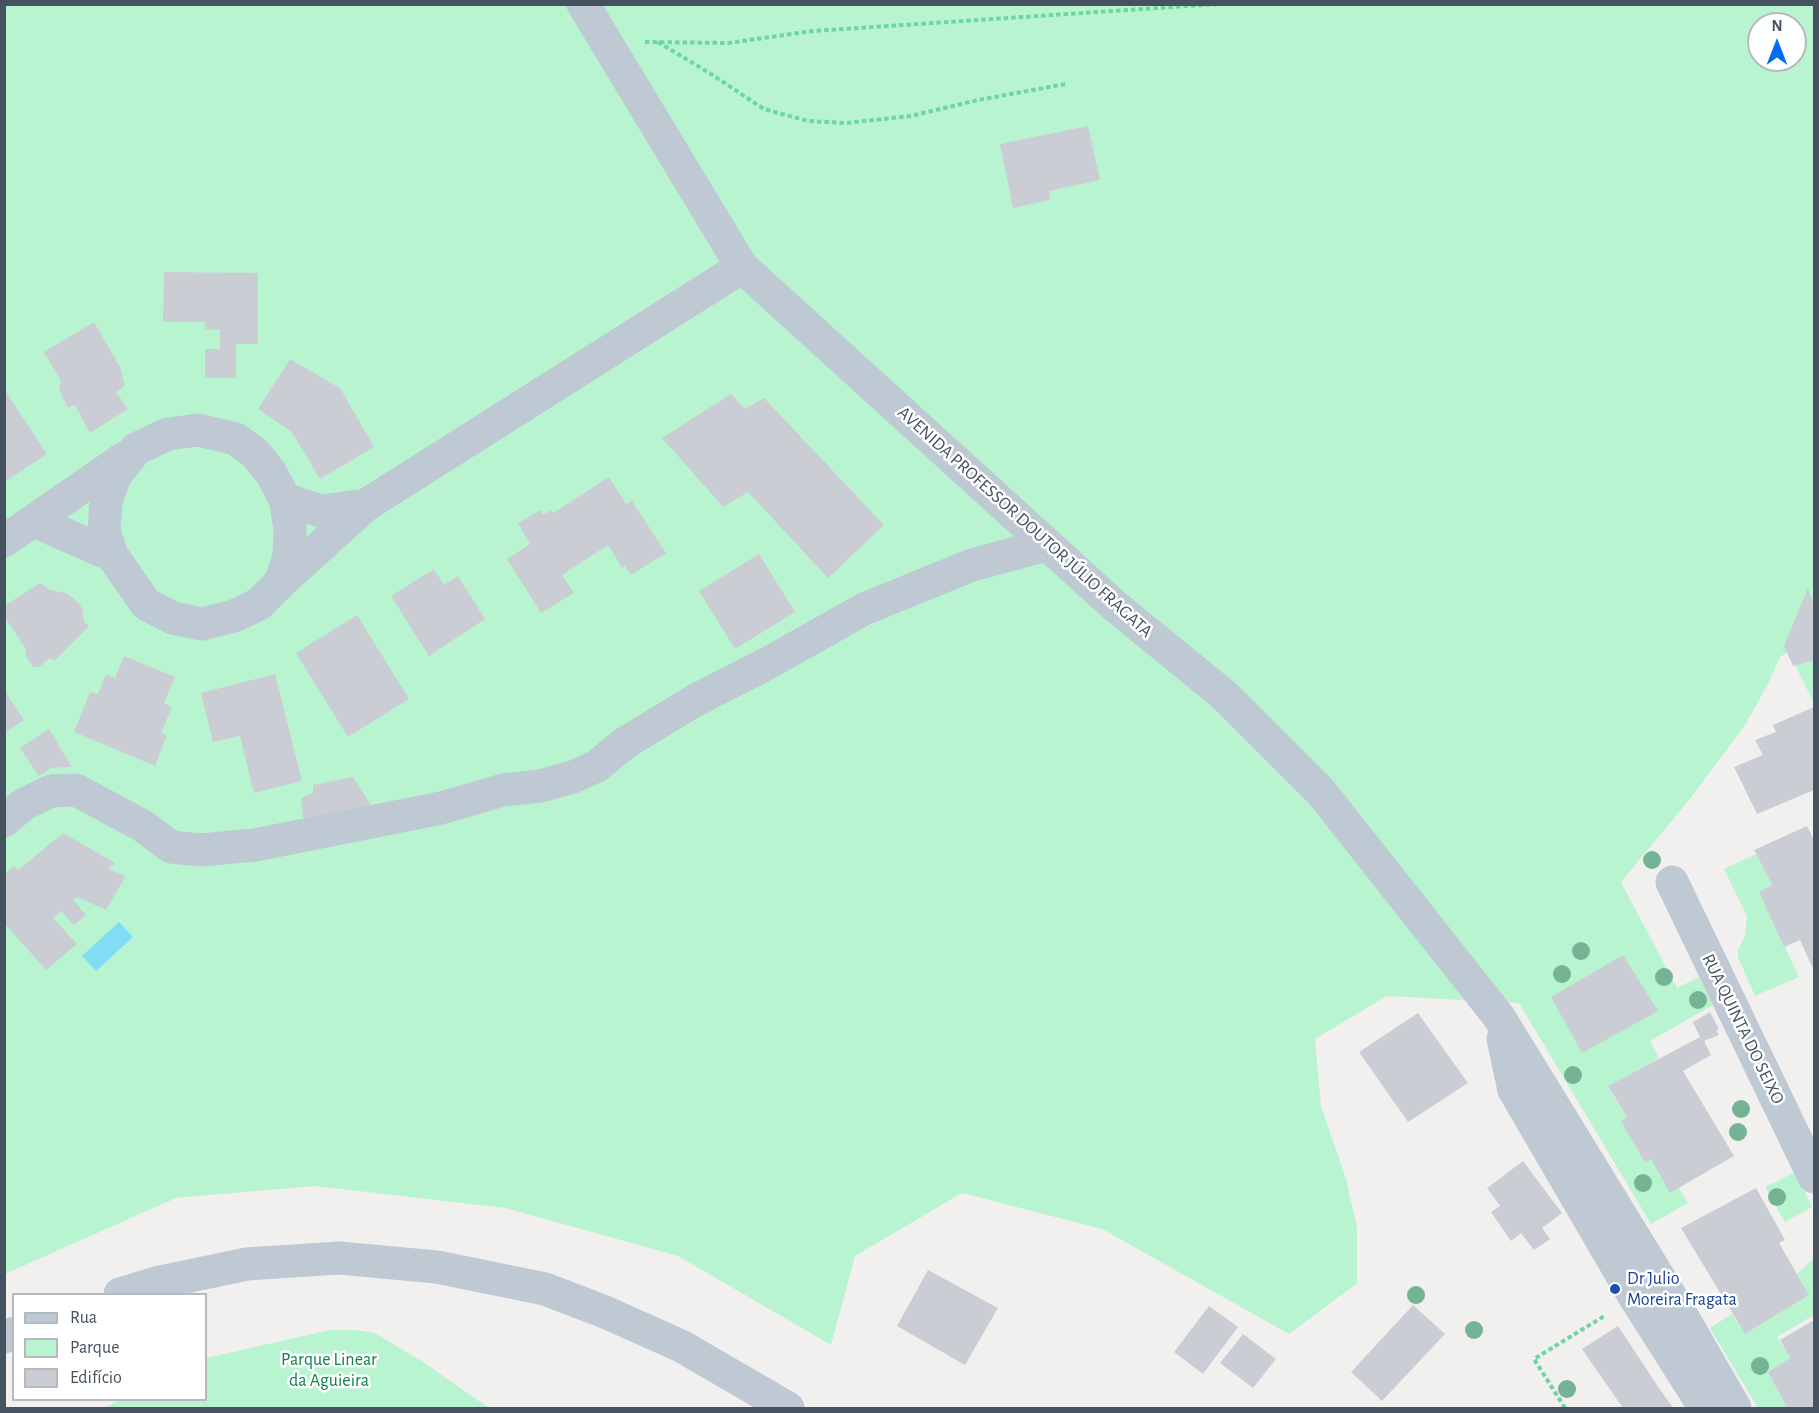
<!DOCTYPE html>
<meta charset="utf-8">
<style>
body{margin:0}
#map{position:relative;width:1819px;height:1413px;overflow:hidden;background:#f2efef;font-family:"Alegreya Sans",sans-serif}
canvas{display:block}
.frame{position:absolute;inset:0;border:6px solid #45525f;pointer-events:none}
.legend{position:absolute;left:12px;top:1293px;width:195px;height:108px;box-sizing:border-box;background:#fff;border:2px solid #b5babf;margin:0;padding:8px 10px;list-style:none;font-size:18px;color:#45525f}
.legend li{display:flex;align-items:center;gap:12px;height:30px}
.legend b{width:30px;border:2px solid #b5babf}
.north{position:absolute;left:1747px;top:12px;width:60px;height:60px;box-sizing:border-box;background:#fff;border:2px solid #b5babf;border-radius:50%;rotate:0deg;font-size:16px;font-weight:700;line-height:24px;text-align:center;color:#45525f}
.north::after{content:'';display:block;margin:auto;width:21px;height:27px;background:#056bf5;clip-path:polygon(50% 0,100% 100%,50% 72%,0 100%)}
</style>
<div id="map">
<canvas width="1819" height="1413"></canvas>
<div class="frame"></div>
<ul class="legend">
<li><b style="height:8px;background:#bec9d3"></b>Rua</li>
<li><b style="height:16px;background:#b9f4d1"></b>Parque</li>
<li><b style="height:16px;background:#caced4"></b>Edifício</li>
</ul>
<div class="north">N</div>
</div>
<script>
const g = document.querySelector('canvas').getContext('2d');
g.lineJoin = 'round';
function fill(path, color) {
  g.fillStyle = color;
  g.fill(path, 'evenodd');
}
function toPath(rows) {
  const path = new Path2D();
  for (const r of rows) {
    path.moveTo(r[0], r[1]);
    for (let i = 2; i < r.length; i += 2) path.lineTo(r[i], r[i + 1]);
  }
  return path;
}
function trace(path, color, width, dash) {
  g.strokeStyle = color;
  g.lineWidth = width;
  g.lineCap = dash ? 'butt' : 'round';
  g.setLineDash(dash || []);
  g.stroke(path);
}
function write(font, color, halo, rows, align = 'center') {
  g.font = font + ' "Alegreya Sans",sans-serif';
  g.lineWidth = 5;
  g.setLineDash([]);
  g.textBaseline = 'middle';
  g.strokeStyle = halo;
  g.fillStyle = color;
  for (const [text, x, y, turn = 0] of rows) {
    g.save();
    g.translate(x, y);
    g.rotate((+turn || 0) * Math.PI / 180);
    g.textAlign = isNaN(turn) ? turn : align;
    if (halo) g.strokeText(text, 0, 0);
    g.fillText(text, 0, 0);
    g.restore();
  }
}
const green = toPath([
 [4,5,1814,5,1814,625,1792,640,1795,647,1780,657,1768,684,1745,725,1689,800,1621,882,1677,988,1699,977,1713,1005,1650,1041,1659,1058,1608,1087,1627,1117,1622,1121,1644,1162,1651,1159,1679,1188,1688,1203,1651,1224,1519,1003,1387,996,1315,1039,1321,1106,1346,1179,1357,1228,1357,1283,1289,1334,1102,1229,962,1193,855,1256,831,1345,678,1256,505,1208,315,1186,176,1198,5,1274],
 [1759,24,1795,24,1795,60,1759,60],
 [1811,661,1814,663,1814,703,1795,665],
 [1756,854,1772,885,1759,892,1799,977,1755,996,1738,957,1738,950,1745,935,1747,916,1724,869],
 [1795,1172,1812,1207,1785,1222,1765,1187],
 [1814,1258,1814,1315,1777,1337,1790,1358,1768,1372,1787,1408,1758,1408,1710,1328,1732,1314,1745,1334,1809,1295,1797,1274],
 [330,1330,355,1330,375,1333,423,1362,489,1408,104,1408,116,1402,116,1400,206,1400,206,1358]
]);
const water = toPath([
 [119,922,133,937,96,971,82,956]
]);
const building = toPath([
 [1088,126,1100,180,1049,191,1050,200,1013,208,1000,144],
 [164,272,258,273,258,344,236,344,236,378,205,378,205,349,220,349,220,330,205,329,205,322,163,322],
 [94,322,120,367,125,386,116,392,128,409,90,433,75,405,68,408,59,390,61,381,44,352],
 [290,359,340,388,374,447,320,479,292,432,258,409],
 [4,389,47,454,4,482],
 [731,394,745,409,764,398,884,525,828,578,748,492,723,507,662,438],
 [609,477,626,504,632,501,666,553,631,575,625,566,622,568,608,545,562,575,574,593,541,613,507,559,530,544,518,523,540,510,543,515,551,510,553,513],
 [759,554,795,612,735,649,699,591],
 [434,569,444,585,458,576,485,619,429,656,391,596],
 [40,583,50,590,66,593,78,602,83,610,84,622,89,626,54,661,50,658,39,667,33,667,26,656,26,649,4,616,4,606],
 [1808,588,1814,605,1814,663,1811,661,1793,666,1784,646],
 [357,615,409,699,348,737,296,653],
 [124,656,175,677,164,703,172,707,161,733,167,735,155,766,74,732,90,692,98,694,106,674,115,678],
 [275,674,302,781,254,793,240,736,213,742,201,693],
 [4,690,24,720,4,733],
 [1814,707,1814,790,1757,814,1734,767,1763,755,1755,740,1776,732,1773,725],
 [49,729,72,767,51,768,39,776,20,748],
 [353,777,376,813,304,825,301,798,313,793,313,785],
 [1807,826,1813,838,1814,837,1814,971,1800,940,1784,947,1759,892,1772,885,1754,850],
 [63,833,115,863,108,869,126,876,106,910,77,897,73,900,86,915,74,925,61,911,53,918,77,944,46,970,4,923,4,875,14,866,18,870],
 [1623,955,1658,1011,1582,1053,1551,997],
 [1710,1012,1719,1029,1716,1030,1719,1035,1704,1041,1711,1055,1683,1071,1734,1156,1670,1193,1651,1159,1645,1163,1621,1121,1627,1117,1608,1086,1700,1037,1693,1022],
 [1418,1013,1468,1083,1408,1122,1359,1052],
 [1523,1161,1562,1213,1542,1228,1550,1239,1534,1250,1521,1233,1511,1241,1491,1212,1500,1206,1487,1188],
 [1756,1188,1785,1240,1779,1243,1809,1295,1745,1334,1681,1228],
 [928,1270,998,1308,965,1365,897,1326],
 [1413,1305,1445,1334,1382,1401,1351,1372],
 [1209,1306,1238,1327,1203,1374,1174,1352],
 [1814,1320,1814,1408,1787,1408,1768,1372,1790,1358,1780,1340],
 [1618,1326,1657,1385,1673,1408,1623,1408,1582,1349],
 [1243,1334,1276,1359,1253,1388,1220,1363]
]);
const path = toPath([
 [645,42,729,43,812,31,1219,4],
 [658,42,711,74,764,109,808,121,846,123,911,116,978,100,1066,84],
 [1565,1408,1534,1359,1606,1315]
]);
const minor = toPath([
 [583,4,742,267,1116,607,1224,695,1321,792,1499,1017,1674,1302,1735,1408],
 [198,430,236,439,256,454,271,473,285,499,290,528,289,556,280,583,259,604,234,616,202,624,173,618,146,604,112,555,104,531,106,501,115,476,136,449,168,434,198,430],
 [285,499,320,511,366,505],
 [34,521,112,555],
 [4,541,124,458],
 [280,583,366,505,742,267],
 [4,821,24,804,51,791,76,790,143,826,171,847,201,850,255,845,441,808,503,790,540,786,573,777,597,766,625,743,694,701,770,662,864,609,972,565,1046,545],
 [1672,882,1814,1177],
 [1503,1039,1514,1090,1634,1296,1705,1408],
 [120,1294,156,1283,247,1264,339,1258,437,1267,545,1289,605,1312,681,1346,788,1408],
 [4,1337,14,1333]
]);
const trees = [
 [1652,860],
 [1581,951],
 [1562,974],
 [1664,977],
 [1698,1000],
 [1573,1075],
 [1741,1109],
 [1738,1132],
 [1643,1183],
 [1777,1197],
 [1416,1295],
 [1474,1330],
 [1760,1366],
 [1567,1389]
];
const markers = [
 [1615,1289,6,"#1a4fb4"]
];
const streetNames = [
 ["AVENIDA PROFESSOR DOUTOR JÚLIO FRAGATA",1025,522,42],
 ["RUA QUINTA DO SEIXO",1743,1029,64]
];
const transitNames = [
 ["Dr Julio",1627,1279],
 ["Moreira Fragata",1627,1300]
];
const parkNames = [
 ["Parque Linear",329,1360],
 ["da Aguieira",329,1381]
];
fill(green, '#b9f4d1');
fill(water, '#81dcf6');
fill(building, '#caced4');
trace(path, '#6dd6a4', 4, [4.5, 3]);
trace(minor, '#bec9d3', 33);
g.fillStyle = '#74b494';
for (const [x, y] of trees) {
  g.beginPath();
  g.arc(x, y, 9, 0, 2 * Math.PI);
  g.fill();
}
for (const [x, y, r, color] of markers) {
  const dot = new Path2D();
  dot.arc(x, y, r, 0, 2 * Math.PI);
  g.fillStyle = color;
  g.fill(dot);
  trace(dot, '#fff', 2);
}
write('18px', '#45525f', '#fff', streetNames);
write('18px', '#164399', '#fff', transitNames, 'left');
write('18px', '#0d834a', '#fff', parkNames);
</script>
